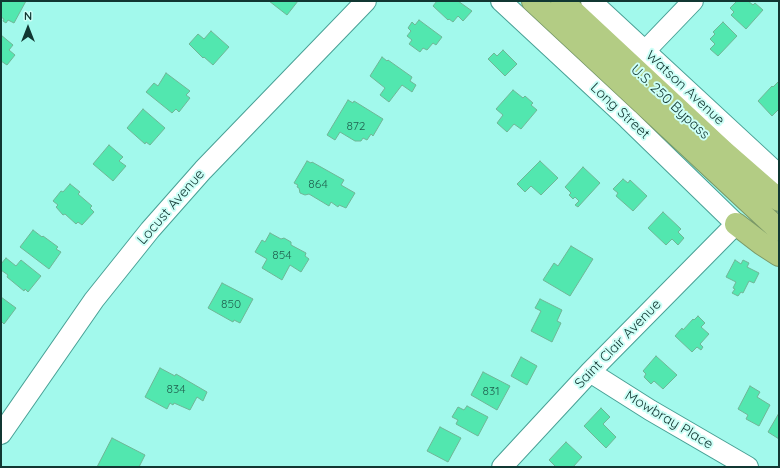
<!DOCTYPE html>
<style>
body{margin:0}
#map{position:relative;width:780px;height:468px;overflow:hidden;background:#a2f9ec;font-family:Quicksand,sans-serif}
canvas{display:block}
.frame{position:absolute;inset:0;border:2px solid #113732;pointer-events:none}
.north{position:absolute;left:8px;top:8px;width:40px;height:40px;-webkit-text-stroke:3px #cdfff7;paint-order:stroke;rotate:0deg;font-size:11px;font-weight:700;line-height:16px;text-align:center;color:#113732}
.north::after{content:'';display:block;margin:auto;width:14px;height:18px;background:#113732;clip-path:polygon(50% 0,100% 100%,50% 72%,0 100%)}
</style>
<div id="map">
<canvas width="780" height="468"></canvas>
<div class="frame"></div>
<div class="north">N</div>
</div>
<script>
const g = document.querySelector('canvas').getContext('2d');
g.lineJoin = 'round';
function fill(path, color) {
  g.fillStyle = color;
  g.fill(path, 'evenodd');
}
function toPath(rows) {
  const path = new Path2D();
  for (const r of rows) {
    path.moveTo(r[0], r[1]);
    for (let i = 2; i < r.length; i += 2) path.lineTo(r[i], r[i + 1]);
  }
  return path;
}
function trace(path, color, width, dash) {
  g.strokeStyle = color;
  g.lineWidth = width;
  g.lineCap = dash ? 'butt' : 'round';
  g.setLineDash(dash || []);
  g.stroke(path);
}
function write(font, color, halo, rows, align = 'center') {
  g.font = font + ' Quicksand,sans-serif';
  g.lineWidth = 4;
  g.setLineDash([]);
  g.textBaseline = 'middle';
  g.strokeStyle = halo;
  g.fillStyle = color;
  for (const [text, x, y, turn = 0] of rows) {
    g.save();
    g.translate(x, y);
    g.rotate((+turn || 0) * Math.PI / 180);
    g.textAlign = isNaN(turn) ? turn : align;
    if (halo) g.strokeText(text, 0, 0);
    g.fillText(text, 0, 0);
    g.restore();
  }
}
const building = toPath([
 [1,1,26,1,14,23,8,20,6,23,3,21,4,19,1,17,1,1],
 [269,1,298,1,287,15,269,1],
 [437,1,458,1,472,11,463,21,458,16,453,22,449,19,448,20,433,6,437,1],
 [737,1,748,1,753,5,755,3,763,10,746,29,731,15,734,12,730,8,737,1],
 [419,20,442,37,436,45,433,43,427,50,423,48,420,52,409,44,412,40,407,36,411,31,408,28,412,22,415,25,419,20],
 [723,22,737,36,718,56,710,49,715,44,710,39,715,34,713,32,723,22],
 [211,31,229,47,213,65,204,57,203,58,189,44,198,34,204,39,211,31],
 [1,35,13,45,9,50,15,55,7,65,1,61,1,35],
 [503,50,517,64,505,76,488,59,494,53,497,56,503,50],
 [382,57,387,61,388,60,412,77,410,81,416,85,412,92,402,85,389,102,380,95,385,88,370,76,382,57],
 [166,73,190,91,186,95,190,98,179,112,176,109,172,113,146,92,154,83,158,86,166,73],
 [779,81,779,109,772,116,758,101,772,86,773,87,779,81],
 [513,90,523,98,525,96,533,103,531,105,537,110,521,129,514,124,507,132,497,123,503,115,496,109,513,90],
 [348,100,353,103,354,101,383,119,373,136,371,134,367,140,363,138,361,141,355,141,340,132,335,140,327,135,348,100],
 [143,109,165,128,150,145,146,142,145,144,127,128,143,109],
 [109,145,123,157,119,161,126,166,113,181,93,164,109,145],
 [307,161,311,163,312,162,344,180,341,185,355,193,346,208,339,205,338,207,331,202,329,206,309,194,305,195,300,193,299,188,297,187,298,185,294,183,307,161],
 [540,161,558,178,541,195,531,186,525,192,517,184,540,161],
 [583,167,600,183,578,207,575,205,579,201,575,197,573,199,569,195,571,193,565,187,583,167],
 [623,179,628,183,630,180,647,196,633,211,616,196,618,193,613,189,623,179],
 [70,184,80,192,78,194,92,206,90,208,94,212,82,225,78,222,76,224,65,214,63,215,56,207,58,205,53,201,61,191,63,192,70,184],
 [663,212,681,229,678,232,684,238,678,245,672,239,666,245,648,228,663,212],
 [33,230,42,237,43,236,58,247,56,249,61,252,49,269,20,247,33,230],
 [270,233,281,239,284,238,291,242,291,245,306,253,305,256,309,259,301,272,290,265,282,280,262,268,267,259,255,252,262,240,265,242,270,233],
 [571,246,593,259,570,296,543,280,554,263,558,266,571,246],
 [6,258,16,266,21,260,41,276,28,292,25,289,24,291,7,277,8,275,1,270,1,264,6,258],
 [735,260,741,264,743,260,749,263,747,267,759,273,754,283,749,281,743,293,741,292,738,296,732,293,735,289,733,288,736,282,726,277,735,260],
 [222,283,253,299,240,323,234,320,233,322,208,308,222,283],
 [1,297,16,308,4,324,1,321,1,297],
 [540,299,562,310,557,321,561,323,552,342,531,331,541,311,535,308,540,299],
 [698,316,705,323,701,327,709,334,700,344,703,347,701,350,697,347,692,352,675,336,682,328,683,330,693,319,694,320,698,316],
 [656,356,677,375,663,389,654,381,651,384,644,377,646,374,643,371,656,356],
 [521,357,537,366,527,385,511,376,521,357],
 [160,368,175,376,176,374,207,392,203,401,197,397,190,410,174,403,173,405,170,403,167,409,145,397,160,368],
 [483,372,510,386,497,410,471,395,483,372],
 [750,386,760,392,757,397,770,405,759,426,746,419,748,415,738,409,750,386],
 [467,406,488,417,478,436,456,424,458,420,452,417,458,407,464,410,467,406],
 [601,408,610,417,603,424,616,437,606,448,584,426,601,408],
 [779,413,779,439,768,432,779,413],
 [440,427,461,438,448,462,427,451,440,427],
 [112,438,145,455,139,467,97,467,112,438],
 [566,442,582,457,573,467,556,467,549,460,566,442]
]);
const minor = toPath([
 [501,1,628,119,736,224,590,372,502,467],
 [591,1,779,175],
 [645,51,693,1],
 [590,372,650,410,748,467],
 [1,434,94,300,150,230,203,170,366,1]
]);
const highway = toPath([
 [533,1,779,230],
 [562,1,723,151,779,200],
 [736,224,762,244,779,255]
]);
const numberNames = [
 ["872",356,126],
 ["864",318,184],
 ["854",282,255],
 ["850",231,304],
 ["834",176,389],
 ["831",491,391]
];
const streetNames = [
 ["Watson Avenue",685,88,43],
 ["U.S. 250 Bypass",670,102,43],
 ["Long Street",620,111,43],
 ["Locust Avenue",171,207,-49],
 ["Saint Clair Avenue",618,344,-46],
 ["Mowbray Place",669,420,31]
];
fill(building, '#52e7af');
trace(building, '#6fb696', 1);
trace(minor, '#48a095', 22);
trace(highway, '#7a9867', 24);
trace(minor, '#fff', 20);
trace(highway, '#b3cc84', 22);
write('12px', '#216351', null, numberNames);
write('14px', '#113732', '#cdfff7', streetNames);
</script>
